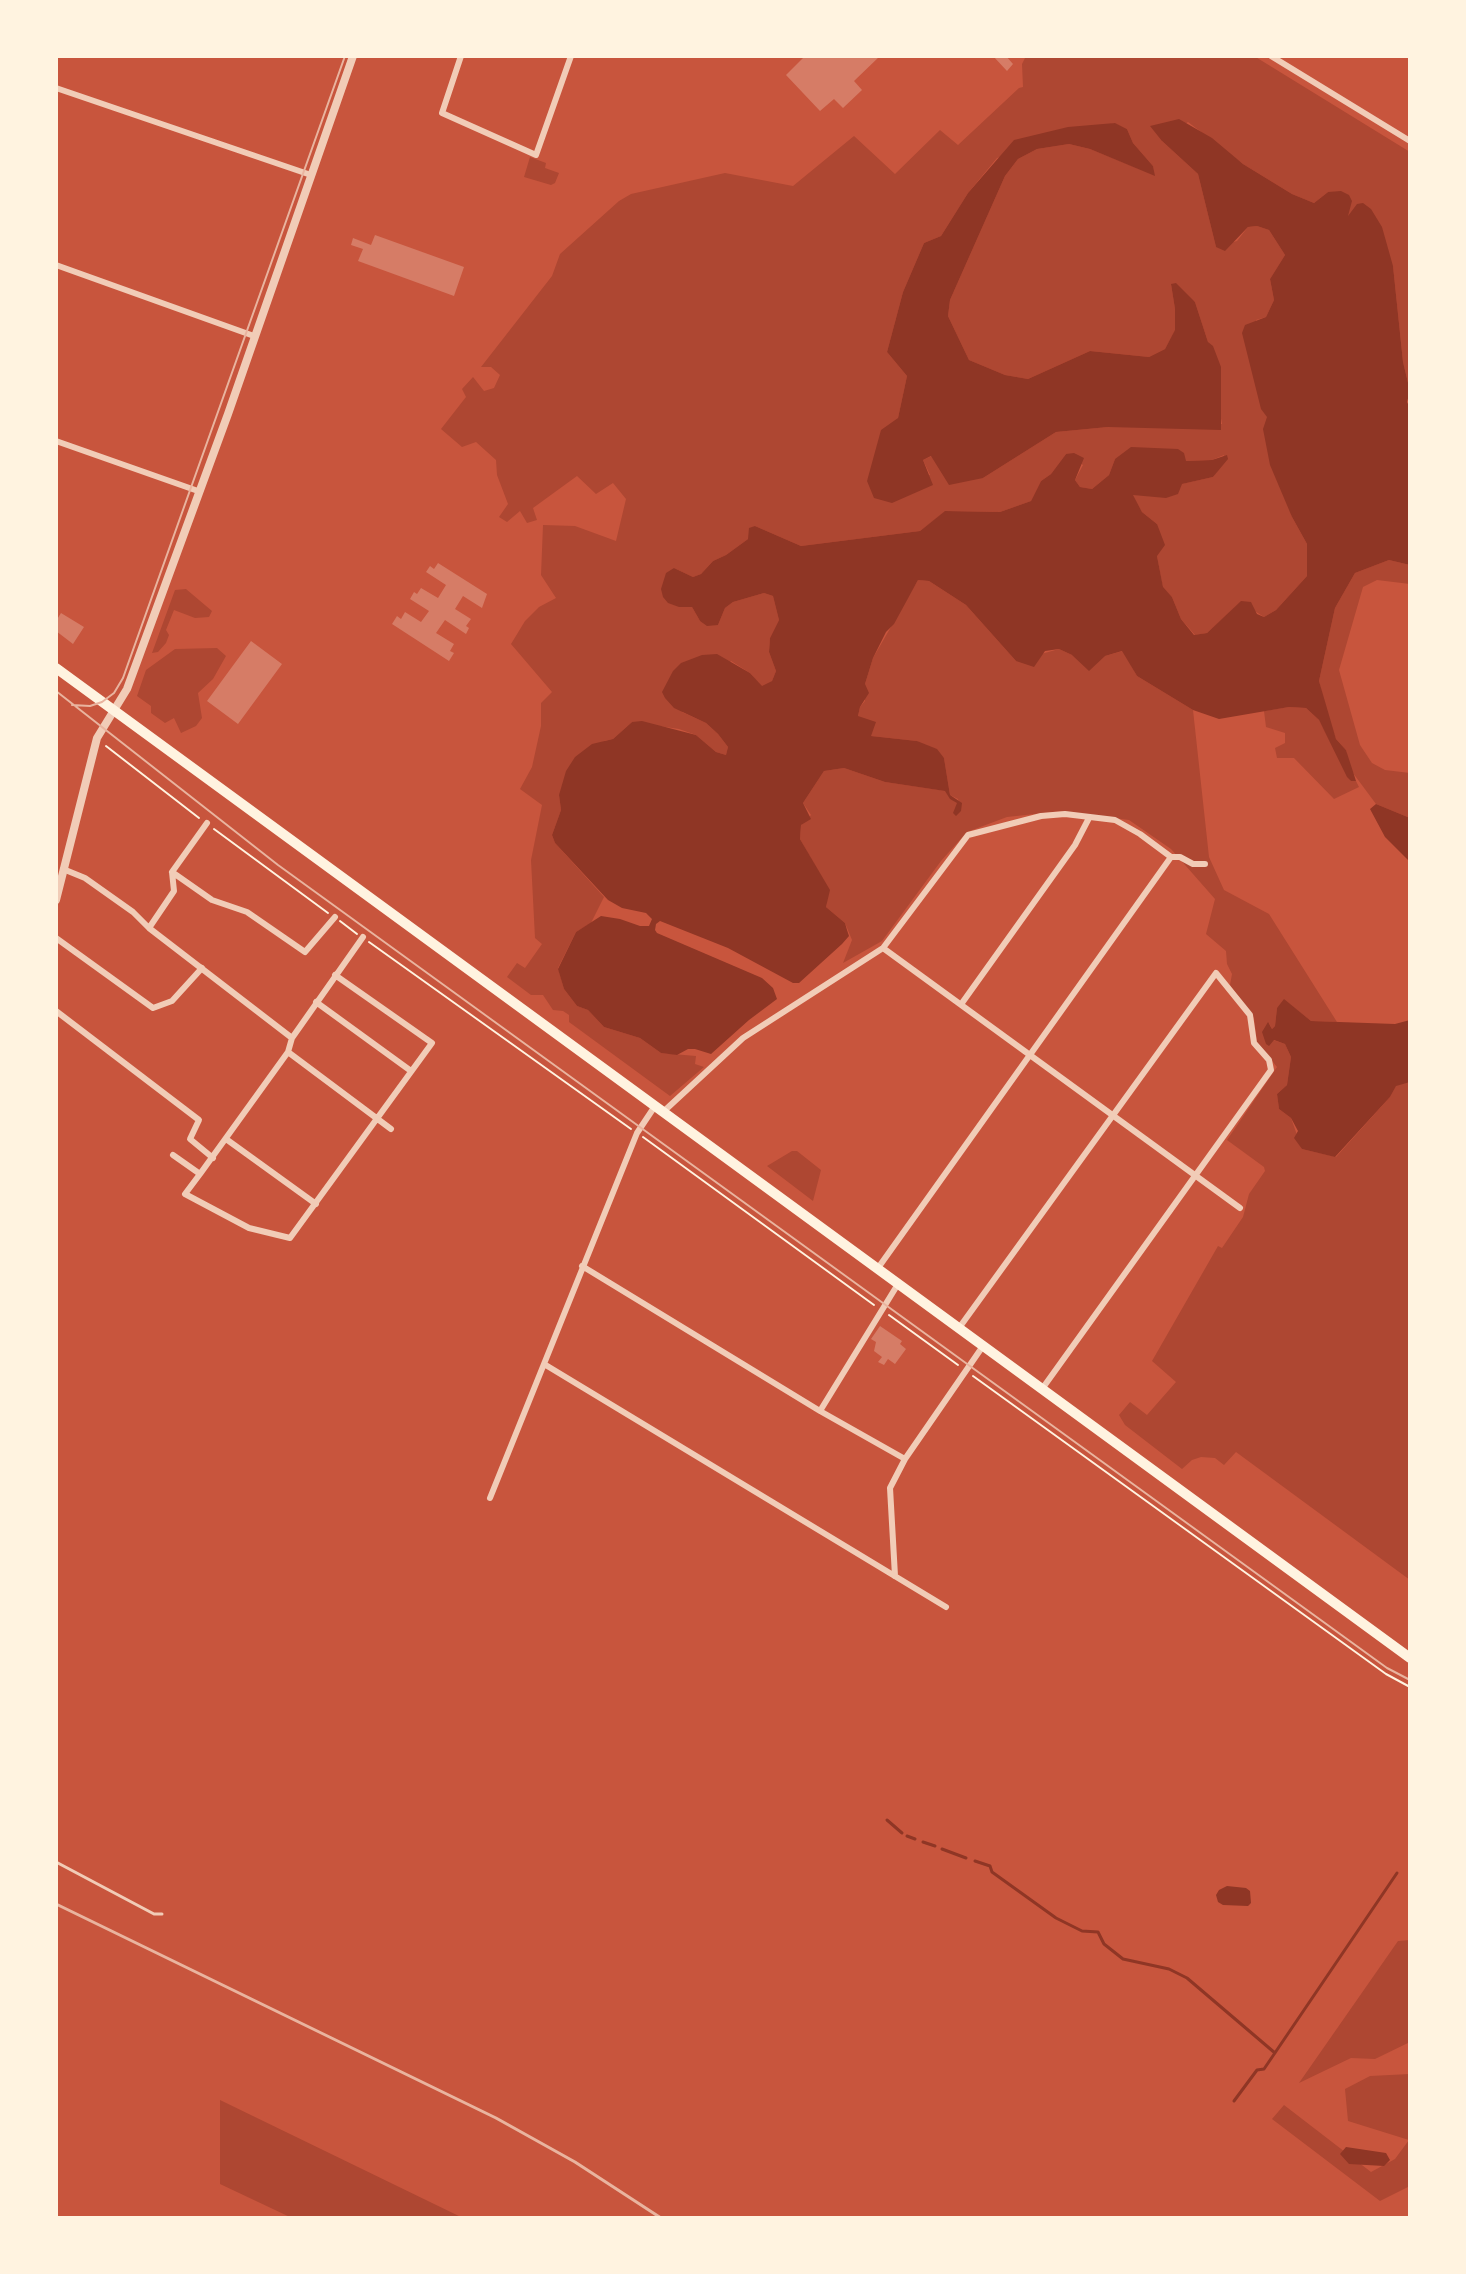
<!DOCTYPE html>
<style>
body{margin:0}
#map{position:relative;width:1466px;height:2274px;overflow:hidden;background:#c8553d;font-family:Literata,serif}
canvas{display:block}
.frame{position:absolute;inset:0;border:58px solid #fff3e0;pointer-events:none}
</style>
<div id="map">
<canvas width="1466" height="2274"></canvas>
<div class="frame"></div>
</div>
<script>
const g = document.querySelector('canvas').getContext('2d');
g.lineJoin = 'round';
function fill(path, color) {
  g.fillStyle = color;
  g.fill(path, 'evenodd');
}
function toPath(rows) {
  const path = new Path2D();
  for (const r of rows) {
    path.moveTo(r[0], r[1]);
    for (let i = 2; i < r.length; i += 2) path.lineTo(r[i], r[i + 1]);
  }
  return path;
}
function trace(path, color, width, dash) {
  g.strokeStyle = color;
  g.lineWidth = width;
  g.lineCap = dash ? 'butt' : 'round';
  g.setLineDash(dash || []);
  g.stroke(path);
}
const green = toPath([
 [1026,56,1254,56,1410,152,1410,391,1403,362,1393,266,1346,218,1328,192,1314,203,1292,194,1243,164,1188,122,1162,141,1198,174,1216,247,1237,241,1248,227,1257,226,1269,230,1285,255,1270,279,1274,300,1266,317,1256,320,1268,417,1292,517,1307,544,1307,576,1276,610,1264,617,1241,602,1207,633,1195,635,1181,619,1172,597,1163,588,1157,556,1157,524,1142,512,1132,495,1213,477,1221,466,1224,455,1212,460,1185,461,1115,459,1109,475,1092,489,1080,487,1075,480,1083,465,1066,454,1051,474,1041,481,1031,501,1000,512,946,511,920,531,801,546,755,526,748,539,726,555,713,561,701,574,693,577,674,568,684,606,692,607,700,621,718,625,725,608,733,602,764,593,773,596,779,620,770,638,769,652,776,671,772,681,762,687,750,673,731,661,682,712,706,723,718,734,728,747,726,755,716,752,696,735,679,729,632,722,613,739,604,741,559,795,561,810,552,835,555,843,604,897,591,923,576,932,558,968,564,989,577,1006,588,1010,604,1027,640,1038,661,1053,696,1056,695,1064,704,1067,670,1096,569,1022,569,1015,563,1011,553,1010,543,995,531,995,507,977,517,963,525,968,542,944,535,938,531,860,542,805,520,789,532,767,541,726,541,703,552,692,511,644,525,621,539,607,556,598,541,575,543,525,575,526,616,541,626,499,613,483,596,494,577,476,533,508,537,520,527,523,520,511,507,522,499,517,508,504,497,475,496,460,476,442,462,447,441,429,466,397,462,389,473,377,484,391,494,388,500,375,491,367,481,367,552,276,560,254,619,201,631,194,725,173,793,186,854,136,895,174,940,130,958,145,1019,88,1023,87,1022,64],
 [1114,123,1127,129,1133,143,1153,166,1154,175,1090,149,1069,144,1037,149,1018,159,1005,176,950,300,948,316,969,360,1005,375,1028,379,1090,351,1149,357,1165,349,1175,331,1175,309,1171,284,1195,302,1208,342,1222,424,1108,427,1056,432,983,478,932,456,923,460,930,475,867,481,898,418,907,376,887,352,903,292,924,243,941,236,968,193,997,158],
 [530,157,546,163,545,168,559,173,555,183,551,185,524,177],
 [1389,560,1410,565,1410,584,1377,580,1363,587,1339,670,1360,745,1372,763,1385,770,1410,773,1410,818,1376,804,1350,769,1346,750,1336,739,1327,714,1319,681,1335,608,1355,573],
 [918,580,929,581,966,605,1016,661,1059,649,1072,655,1105,656,1123,651,1137,676,1193,710,1209,857,1224,890,1269,914,1337,1022,1311,1021,1288,1003,1277,1008,1275,1026,1272,1029,1269,1023,1273,1040,1285,1044,1291,1057,1287,1085,1277,1094,1279,1109,1291,1118,1302,1149,1336,1157,1390,1097,1396,1085,1410,1082,1410,1580,1236,1452,1224,1465,1215,1458,1201,1457,1192,1460,1182,1469,1125,1425,1119,1415,1130,1402,1147,1415,1176,1382,1152,1361,1218,1246,1222,1248,1243,1217,1249,1194,1265,1171,1264,1167,1227,1140,1277,1067,1257,1042,1254,1018,1230,985,1232,974,1227,964,1226,951,1206,934,1215,899,1171,849,1129,820,1062,811,1007,817,967,832,941,861,882,941,843,963,852,940,845,923,826,907,829,890,800,839,801,825,811,815,803,803,824,771,844,768,885,782,946,791,958,803,961,811,958,799,950,795,944,758,917,741,871,736,858,716,860,707,865,701,865,684,873,658],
 [186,589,212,611,209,617,195,618,174,610,166,630,169,635,166,643,158,652,152,653,175,590],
 [217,648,226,656,213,679,198,693,202,718,196,726,181,733,174,718,165,723,151,713,151,706,137,696,146,670,175,649],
 [1289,707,1306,708,1319,720,1351,781,1356,781,1359,787,1334,799,1294,758,1277,758,1275,748,1285,743,1285,733,1266,727,1264,711],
 [792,1151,797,1151,821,1170,813,1201,767,1166],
 [1410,1940,1410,2042,1375,2059,1351,2058,1299,2083,1398,1941],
 [1410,2074,1410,2186,1380,2201,1272,2119,1284,2105,1371,2172,1395,2159,1409,2140,1348,2121,1345,2089,1370,2076],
 [220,2100,463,2218,292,2218,220,2184]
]);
const water = toPath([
 [1179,119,1212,138,1243,164,1292,194,1314,203,1328,192,1341,191,1349,195,1352,201,1348,216,1357,204,1363,203,1371,209,1382,227,1393,266,1403,362,1410,391,1407,402,1410,408,1410,565,1389,560,1355,573,1335,608,1319,681,1336,739,1346,750,1356,781,1351,781,1347,777,1319,720,1306,708,1289,707,1219,719,1193,710,1137,676,1122,651,1105,656,1089,671,1072,655,1059,649,1045,651,1034,667,1016,661,966,605,929,581,918,580,894,624,886,632,873,658,865,684,869,693,860,707,858,716,876,722,871,736,917,741,937,749,944,758,950,795,962,803,961,811,956,816,953,813,957,803,950,799,945,791,885,782,844,768,824,771,803,803,811,819,801,825,800,839,830,890,826,907,845,923,847,930,849,936,842,944,799,983,793,983,728,948,660,921,656,924,655,930,657,933,762,978,773,988,777,999,749,1020,711,1054,695,1049,688,1049,677,1055,661,1053,640,1038,604,1027,588,1010,577,1006,564,989,558,969,576,932,601,916,620,919,640,926,649,926,652,919,646,913,622,908,608,900,555,843,552,835,561,810,559,795,566,771,575,757,592,744,613,739,632,722,642,721,696,735,716,752,726,755,728,747,718,734,706,723,674,708,665,698,662,692,673,671,681,663,702,655,717,654,750,673,762,686,772,681,776,671,769,652,770,638,779,620,773,596,764,593,733,602,725,608,718,625,707,626,700,621,692,607,679,607,668,603,663,597,661,589,666,573,674,568,693,577,701,574,713,561,726,555,748,539,749,528,755,526,801,546,920,531,945,511,1000,512,1031,501,1041,481,1051,474,1066,454,1074,453,1084,458,1075,480,1080,487,1092,489,1109,475,1115,459,1131,447,1178,449,1184,453,1186,461,1212,460,1227,455,1228,459,1213,477,1182,484,1178,494,1166,498,1133,495,1142,512,1157,524,1165,545,1157,556,1163,587,1172,597,1181,619,1194,635,1207,633,1241,601,1251,602,1257,614,1264,617,1276,610,1307,576,1307,544,1292,517,1270,465,1263,429,1267,417,1261,409,1242,333,1245,325,1266,317,1274,300,1270,279,1285,255,1269,230,1257,226,1248,227,1225,251,1216,247,1198,174,1162,141,1150,126],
 [1115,123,1127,129,1133,143,1153,166,1155,176,1090,149,1069,144,1037,149,1018,159,1005,176,950,300,948,316,969,360,1005,375,1028,379,1090,351,1149,357,1165,349,1175,330,1175,309,1171,284,1176,283,1195,302,1208,342,1213,346,1221,367,1221,430,1108,427,1056,432,983,478,949,485,931,456,923,460,933,485,892,503,874,498,867,481,881,430,898,418,907,376,887,352,903,292,924,243,941,236,968,193,1014,140,1068,127],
 [1376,804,1410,818,1410,862,1385,837,1370,809],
 [1284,999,1311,1021,1395,1024,1410,1020,1410,1082,1396,1086,1390,1097,1335,1157,1302,1149,1294,1138,1298,1131,1291,1118,1279,1109,1277,1094,1287,1085,1291,1057,1285,1044,1274,1040,1269,1046,1266,1044,1262,1032,1268,1022,1272,1029,1275,1026,1277,1008],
 [1227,1886,1246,1888,1250,1891,1251,1903,1248,1906,1223,1905,1218,1902,1216,1895,1219,1890],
 [1346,2147,1386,2153,1390,2160,1384,2166,1349,2164,1340,2154]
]);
const stream = toPath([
 [887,1820,902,1833],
 [907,1836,915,1839],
 [923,1842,935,1846],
 [942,1849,966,1858],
 [975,1861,990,1866,992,1872,1056,1918,1082,1931,1098,1932,1104,1944,1123,1959,1169,1969,1187,1978,1275,2053],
 [1234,2101,1257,2070,1264,2069,1397,1873]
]);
const building = toPath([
 [805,56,880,56,854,81,862,90,843,108,834,99,820,111,786,75],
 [993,56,1006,56,1013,64,1007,71],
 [375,235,464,267,454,296,358,261,363,249,351,245,353,238,371,245],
 [438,563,487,594,482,608,463,596,455,609,471,619,466,626,469,628,466,634,445,620,436,633,454,644,450,651,454,653,449,661,392,624,397,616,401,619,405,612,421,622,429,611,410,599,414,592,417,594,421,588,438,598,446,585,426,572,430,566,434,569],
 [61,613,84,627,73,644,56,631,56,621],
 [251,641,282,664,238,724,207,701],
 [880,1326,902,1341,900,1344,906,1349,895,1364,888,1359,884,1365,878,1362,882,1357,874,1351,876,1342,871,1339]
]);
const path = toPath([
 [106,746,199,818],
 [214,829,328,913],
 [340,921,357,934],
 [369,942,631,1129],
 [643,1137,874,1305],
 [889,1315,958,1365],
 [973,1376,1386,1674,1410,1687]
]);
const service = toPath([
 [56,1862,154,1914,162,1914]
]);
const minor = toPath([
 [461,56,442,113,536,155,571,56],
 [1271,56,1410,141],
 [56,88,311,175],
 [56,265,254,336],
 [56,441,198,491],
 [63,869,85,878,133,912,149,928,292,1038],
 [172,872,212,900,247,912,305,952,335,917],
 [149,928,174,891,172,872,207,823],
 [56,938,153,1008,172,1001,202,968],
 [883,948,1240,1208],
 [316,1002,411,1071],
 [962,1003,1075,845,1089,818],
 [56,1011,199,1120,190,1139,213,1158],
 [288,1052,391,1129],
 [663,1112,743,1038,883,948,968,835,1041,816,1065,814,1115,820,1140,834,1171,857,1180,857,1193,864,1205,864],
 [226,1139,316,1204],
 [173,1155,200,1174,288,1052,292,1038,363,937],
 [200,1174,185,1194,249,1228,290,1238,432,1043,335,975],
 [582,1266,820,1411,905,1459],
 [878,1268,1171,857],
 [959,1328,1216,973,1250,1015,1254,1043,1269,1060,1271,1070,1042,1389],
 [544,1364,946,1607],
 [820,1411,898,1284],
 [490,1498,637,1133,655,1106],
 [895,1576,890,1488,905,1459,983,1346]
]);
const tertiary = toPath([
 [56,900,97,738,127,689,228,414,353,56]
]);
const primary = toPath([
 [56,668,1410,1658]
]);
const tram = toPath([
 [56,691,278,865,1387,1668,1410,1680],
 [72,705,90,706,102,702,114,693,123,678,345,56]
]);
const rail = toPath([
 [56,1904,496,2118,575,2162,661,2218]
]);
fill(green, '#ae4732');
fill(water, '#8f3625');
trace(stream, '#8f3625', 3);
fill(building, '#d67c66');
trace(path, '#fff3e0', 2);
trace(service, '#f1ccb7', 3);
trace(minor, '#f1ccb7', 6);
trace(tertiary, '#f1ccb7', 8);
trace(primary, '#fff3e0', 10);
trace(tram, '#e9b49f', 2);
trace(rail, '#e9b49f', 3);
</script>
